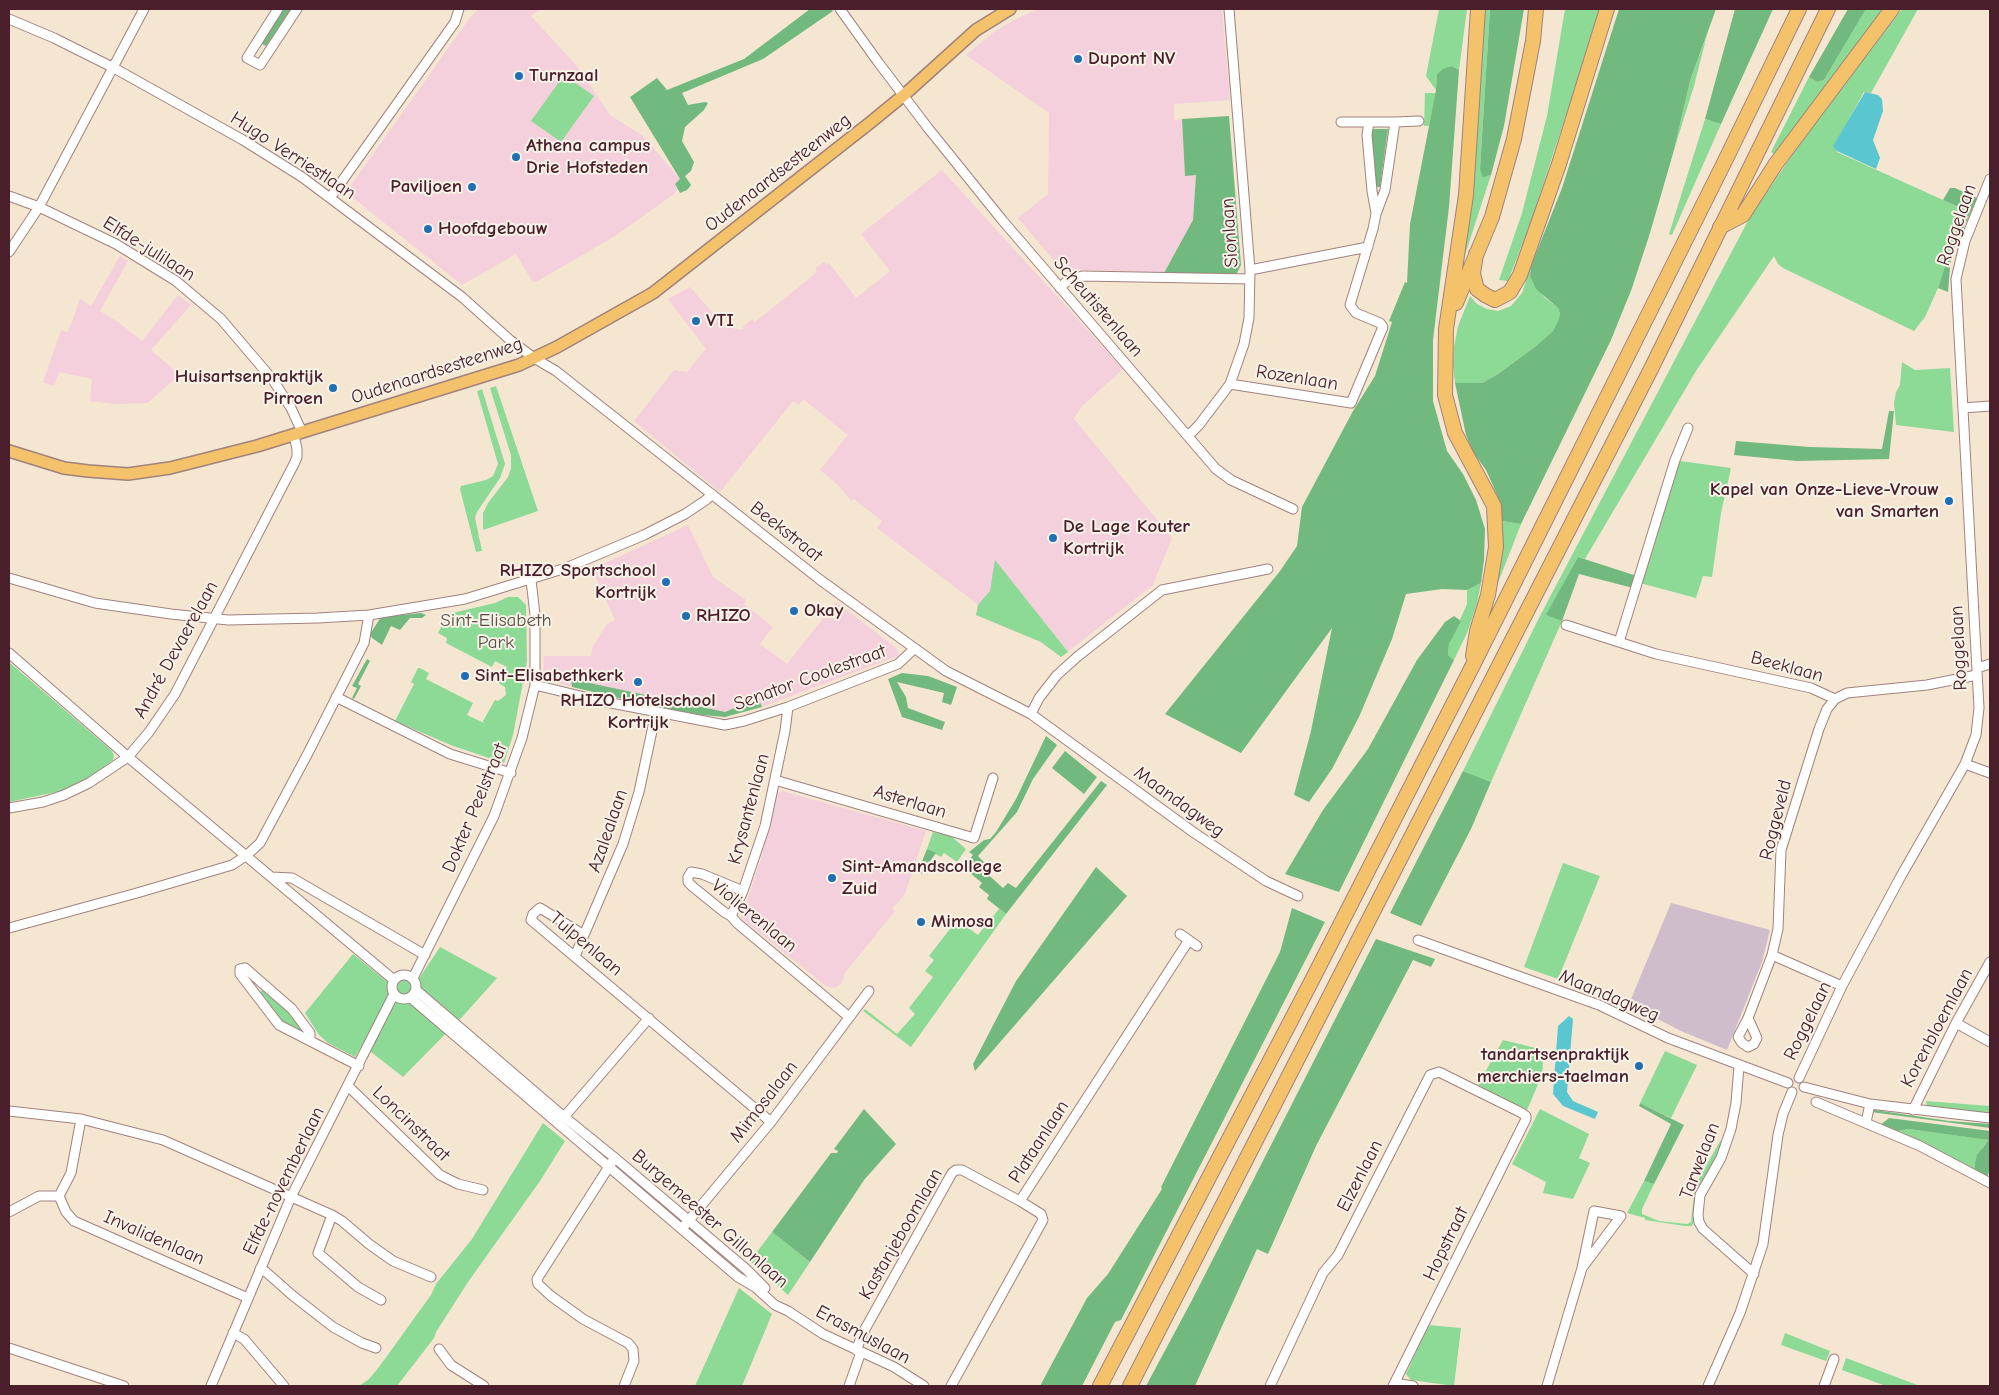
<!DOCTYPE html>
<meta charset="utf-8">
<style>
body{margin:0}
#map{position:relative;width:1999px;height:1395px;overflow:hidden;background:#f5e6d1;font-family:"Comic Neue",sans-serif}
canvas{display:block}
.frame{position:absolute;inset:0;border:10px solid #4a1f2b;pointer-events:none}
</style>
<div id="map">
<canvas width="1999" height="1395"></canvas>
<div class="frame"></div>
</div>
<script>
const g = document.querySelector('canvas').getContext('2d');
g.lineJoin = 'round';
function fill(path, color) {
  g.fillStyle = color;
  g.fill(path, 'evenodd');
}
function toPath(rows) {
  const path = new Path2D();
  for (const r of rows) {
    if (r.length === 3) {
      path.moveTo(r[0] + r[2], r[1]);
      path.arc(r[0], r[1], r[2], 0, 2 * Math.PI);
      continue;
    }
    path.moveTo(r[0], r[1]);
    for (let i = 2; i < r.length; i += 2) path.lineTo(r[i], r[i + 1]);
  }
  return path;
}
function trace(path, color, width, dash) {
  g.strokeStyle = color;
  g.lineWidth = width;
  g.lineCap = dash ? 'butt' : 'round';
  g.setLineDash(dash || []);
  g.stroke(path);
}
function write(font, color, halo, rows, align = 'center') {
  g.font = font + ' "Comic Neue",sans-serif';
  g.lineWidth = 4;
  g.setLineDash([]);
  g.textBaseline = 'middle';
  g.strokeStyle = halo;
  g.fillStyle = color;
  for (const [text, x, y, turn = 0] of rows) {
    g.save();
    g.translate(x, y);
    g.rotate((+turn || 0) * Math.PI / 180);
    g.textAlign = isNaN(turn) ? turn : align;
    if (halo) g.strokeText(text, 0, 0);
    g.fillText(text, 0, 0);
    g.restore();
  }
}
const built = toPath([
 [478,9,540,9,531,16,577,66,610,115,643,136,680,179,675,184,677,190,674,194,615,236,536,282,532,281,516,254,462,285,346,192,469,19],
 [1038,9,1222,9,1230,100,1174,104,1174,120,1182,119,1185,176,1196,174,1193,221,1164,273,1061,269,1018,218,1048,194,1049,113,966,55,994,32,1014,20],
 [942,170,1123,369,1081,407,1074,419,1172,538,1153,585,1061,657,1041,642,976,615,978,605,972,600,877,528,882,521,854,499,851,501,838,485,820,470,848,435,803,399,799,405,793,401,720,492,634,421,674,370,687,372,706,349,668,299,690,287,725,327,743,330,743,327,752,319,755,322,815,274,817,271,815,268,824,262,827,265,829,263,856,298,890,271,861,234],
 [120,256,128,261,100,311,118,322,142,341,178,295,191,305,151,350,180,375,147,403,114,404,90,401,92,379,59,372,54,386,43,382,61,330,68,332,80,299,91,306],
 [688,525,713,577,746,600,744,604,773,627,760,644,787,664,836,602,895,647,898,652,897,656,762,707,758,698,725,712,571,680,572,687,548,680,543,675,544,656,591,656,593,646,607,624,615,620,592,569],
 [782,791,926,831,905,894,892,909,895,911,845,973,841,984,834,988,826,986,741,918,760,862,777,793]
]);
const industrial = toPath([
 [1671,903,1770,930,1762,962,1727,1050,1681,1031,1629,1004]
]);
const green = toPath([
 [1439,9,1467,9,1459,70,1452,66,1437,74,1436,90,1426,76],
 [1483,9,1490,9,1480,169,1487,176,1491,175,1465,255],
 [1565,9,1601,9,1529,227,1508,281,1499,280,1522,213,1547,116],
 [1866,9,1886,9,1776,155,1771,152,1809,77,1817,82,1824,80],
 [1902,9,1918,9,1871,93,1864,92,1834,146,1837,152,1963,209,1938,288,1925,317,1914,331,1783,268,1778,264,1774,256,1696,371,1585,559,1578,557,1547,615,1562,621,1491,782,1463,771,1541,614,1750,217,1799,145],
 [1707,35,1694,86,1674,150,1690,81],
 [564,75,594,96,561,142,531,121],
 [1425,93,1436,93,1429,126,1424,126],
 [1705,119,1721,124,1672,235,1669,234],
 [1531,266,1530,276,1544,297,1558,308,1560,314,1560,319,1553,331,1536,346,1498,374,1482,383,1455,383,1453,365,1454,347,1458,326,1470,296,1477,304,1487,309,1498,311,1511,306,1522,293],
 [1902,362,1915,370,1950,368,1954,432,1896,425,1894,403,1896,392,1900,385],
 [496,386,538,511,483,530,483,513,488,503,508,477,511,468,511,455,490,388],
 [482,389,505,464,500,478,477,512,475,518,482,551,476,552,460,489,461,486,486,480,493,476,498,464,477,391],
 [1680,461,1731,468,1721,513,1712,577,1703,576,1696,598,1640,583],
 [1501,521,1521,524,1496,588],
 [995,560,1068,652,1061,657,1041,642,976,615,978,605,990,591],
 [1481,583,1477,604,1467,633,1454,660,1448,655,1449,644,1467,604,1467,590],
 [508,597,518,597,526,605,527,661,513,735,504,763,453,746,395,721,414,684,411,682,418,668,420,668,429,673,426,679,473,703,467,715,484,723,483,721,495,700,498,701,506,695,505,687,498,683,507,667,495,661,492,667,446,643,447,638,438,633,448,614,495,603],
 [9,662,111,750,114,755,113,760,90,777,61,791,9,802],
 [933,832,951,836,966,849,957,862,944,853,941,857,927,849],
 [1563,863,1600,876,1558,979,1524,967],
 [999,909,1006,914,911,1047,863,1011,865,1009,897,1034,915,1014,909,1008,933,977,925,971,934,960,929,956,957,920,978,935],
 [440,947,497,978,463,1016,403,1077,362,1045,355,1057,328,1043,319,1035,305,1013,353,954,390,984,396,977,403,975,408,975,416,983],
 [262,990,291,1014,303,1031,282,1022,260,992],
 [1503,1040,1544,1050,1542,1075,1527,1110,1478,1085],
 [1665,1051,1697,1065,1671,1118,1640,1103],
 [1926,1101,1990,1106,1990,1113,1932,1108,1927,1107],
 [1540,1109,1589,1134,1579,1158,1590,1163,1573,1199,1543,1193,1546,1182,1512,1164],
 [543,1123,565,1141,540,1181,468,1282,436,1332,434,1338,397,1386,359,1386,369,1379,379,1367,431,1295,436,1284,472,1239],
 [1908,1129,1990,1140,1983,1147,1975,1163,1975,1172,1892,1132],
 [1720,1141,1723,1143,1692,1226,1685,1226,1645,1220,1645,1218,1627,1213,1644,1181,1654,1184,1642,1209,1642,1214,1659,1221,1687,1224,1691,1222,1695,1186],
 [772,1232,810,1262,788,1295,750,1261],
 [739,1288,772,1314,742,1386,695,1386],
 [1428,1325,1461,1328,1454,1386,1411,1380,1406,1374],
 [1785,1333,1830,1351,1826,1361,1781,1345],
 [1846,1358,1920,1386,1886,1386,1842,1370]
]);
const forest = toPath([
 [284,9,291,9,266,46,262,44,263,40],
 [810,9,831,9,833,11,763,59,682,93,688,105,705,102,708,103,704,110,685,127,682,141,694,162,691,171,685,176,691,185,687,190,680,193,675,184,680,179,630,97,657,78,667,90,744,59],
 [1490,9,1524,9,1504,126,1491,175,1483,177,1480,169],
 [1619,9,1716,9,1690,81,1674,150,1650,233,1632,288,1611,340,1521,524,1501,521,1498,497,1486,470,1473,452,1466,435,1455,383,1482,383,1498,374,1536,346,1553,331,1559,319,1560,314,1558,308,1536,289,1530,276,1531,266,1562,188],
 [1735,9,1773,9,1721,124,1705,119],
 [1848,9,1866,9,1824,80,1817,82,1809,77],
 [1452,66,1459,70,1449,207,1433,340,1433,401,1447,451,1463,474,1476,500,1485,529,1484,560,1481,583,1467,590,1442,589,1406,594,1392,639,1359,717,1332,769,1309,802,1294,795,1311,731,1332,628,1241,753,1165,714,1280,571,1297,546,1302,507,1353,411,1375,376,1392,322,1389,321,1405,282,1407,283,1410,224,1436,90,1437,74,1443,69],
 [1229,116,1241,265,1237,273,1230,275,1164,273,1193,220,1196,175,1185,176,1182,119],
 [1371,129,1388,129,1380,187,1376,187],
 [1950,188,1955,188,1977,198,1951,256,1948,292,1938,288,1963,209,1943,200],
 [1889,411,1894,411,1889,459,1797,461,1734,455,1736,441,1810,447,1882,449],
 [1578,557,1637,576,1633,588,1579,574,1562,621,1546,615],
 [421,613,426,615,422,618,410,618,400,630,391,626,382,645,372,638,370,634,381,617],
 [1454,616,1461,621,1449,644,1448,655,1454,660,1339,892,1285,874,1323,810,1368,749,1417,660,1445,622],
 [367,659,370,661,358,684,361,686,354,699,352,698,357,688,352,686],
 [902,673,928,676,957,687,951,705,942,702,944,693,897,682,906,697,908,708,945,722,942,730,902,717,888,679],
 [571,679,725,712,758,698,762,707,725,717,702,715,661,708,572,687],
 [1046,736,1057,745,1033,779,1017,812,978,856,987,865,983,870,1003,888,1008,883,1016,888,1101,781,1107,785,1006,914,987,899,989,895,979,887,982,883,963,867,973,855,969,852,984,840,990,839,996,832,1016,799],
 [1065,751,1097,777,1084,794,1052,768],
 [1463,771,1491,782,1471,829,1421,926,1390,913],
 [927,849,936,853,921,874,918,871],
 [1096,867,1127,896,975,1071,973,1064,1016,981],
 [1292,908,1325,922,1121,1320,1115,1322,1082,1386,1040,1386,1087,1298,1108,1274,1162,1189,1161,1187,1280,952],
 [1376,939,1435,959,1431,967,1413,960,1316,1146,1268,1254,1257,1249,1195,1386,1146,1386,1191,1302],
 [1640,1103,1684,1125,1654,1184,1644,1181,1671,1124,1639,1106],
 [864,1109,896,1144,864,1180,810,1262,772,1232,831,1153,837,1153,838,1151,834,1149],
 [1875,1110,1949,1121,1990,1124,1990,1128,1871,1112],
 [1889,1118,1990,1131,1990,1169,1987,1178,1975,1172,1975,1163,1977,1155,1989,1140,1908,1129,1892,1132,1879,1126]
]);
const water = toPath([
 [1865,92,1878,95,1882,99,1883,111,1873,140,1880,158,1876,169,1837,151,1833,146],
 [1569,1016,1573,1019,1567,1092,1573,1101,1598,1112,1595,1119,1563,1106,1553,1094,1558,1026]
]);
const minor = toPath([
 [278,9,247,58,260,65,297,9],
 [840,9,878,62,928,128,1003,221,1216,469,1231,480,1293,509],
 [9,19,54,38,114,68,243,140,302,177,462,297,510,340,534,358,556,371,819,579,946,671,1031,714,1193,832,1266,881,1298,896],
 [1341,122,1395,122],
 [1369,122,1367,135,1372,191,1376,213],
 [9,196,39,207,116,244,176,281,221,319,273,380,291,408,302,432],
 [330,198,455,22,459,9],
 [9,252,39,207,144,9],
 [1250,270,1368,247],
 [1060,288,1068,280,1082,276,1250,279],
 [1230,384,1351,403,1383,327,1380,323,1356,313,1350,305,1373,229,1376,214,1385,190,1395,122,1419,121],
 [1963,408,1990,406],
 [1188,436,1199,425,1230,384,1244,344,1249,318,1250,270,1229,9],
 [9,578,95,603,171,614,228,620,318,618,369,615,465,599,566,568,644,535,685,514,706,500,712,494],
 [1566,625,1656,654,1811,688,1835,699,1847,693,1927,685,1977,675],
 [1619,642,1675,460,1688,428],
 [9,653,128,757,394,980],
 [1977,668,1990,664],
 [535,685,601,701,725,725,744,721,788,707,898,664,914,649],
 [336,697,450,754,511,773],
 [1031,714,1039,698,1057,675,1077,657,1162,590,1268,569],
 [1965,764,1990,773],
 [775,780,974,838,993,778],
 [9,808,43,802,64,795,89,783,128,757,149,732,175,694,294,464,297,457,297,449,294,435],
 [271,877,292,878,425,955],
 [743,891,702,874,691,872,688,877,688,882,693,887,724,912,731,916,737,923,849,1017],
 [731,916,743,891,765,826,785,731,788,707],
 [9,928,137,893,232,865,247,855,260,843,307,755,364,643,369,615],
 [1180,934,1197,946],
 [584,935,540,908,533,914,531,920,771,1122],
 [1418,940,1599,1005,1668,1038,1788,1083],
 [1772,955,1842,986],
 [575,956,623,844,639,792,656,712],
 [404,987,12],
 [413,978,494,816,522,738,535,685,535,615,531,580],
 [416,990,557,1111,615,1158,746,1269,765,1288],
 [411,998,738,1277,755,1287,775,1305,788,1311,823,1334,894,1367,924,1386],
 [1748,1018,1757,1038,1754,1044,1748,1047,1742,1043,1738,1037,1748,1018,1772,955,1778,929,1781,850,1819,729,1827,709,1835,699],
 [1956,1023,1990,1042],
 [310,1040,310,1033,292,1009,245,968,240,969,240,974,279,1025,359,1066],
 [1739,1066,1736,1103,1731,1129,1721,1158,1700,1195,1698,1215,1699,1222,1703,1229,1754,1274],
 [1799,1078,1842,986,1901,876,1965,764,1976,735,1979,708,1956,279,1965,241,1990,179],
 [348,1086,440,1175,458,1184,483,1190],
 [1804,1087,1870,1104,1990,1118],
 [1816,1102,1920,1146,1990,1183],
 [1913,1110,1956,1023,1990,962],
 [9,1111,81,1119,163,1140,332,1215,342,1221,369,1244,393,1261,431,1277],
 [564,1117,649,1018],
 [1866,1122,1870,1104],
 [612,1162,537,1279,538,1284,551,1296,583,1319,628,1343,633,1349,634,1361,624,1386],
 [59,1196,66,1212,74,1221,248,1298],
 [9,1212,39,1196,59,1196,71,1173,81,1119],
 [332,1215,318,1253,358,1287,381,1300],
 [685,1225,771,1122,869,991],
 [260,1269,266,1272,292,1295,333,1327,362,1343,376,1348],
 [233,1333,244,1339,284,1386],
 [9,1348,124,1386],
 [439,1349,451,1365,484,1386],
 [856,1350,864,1331,952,1173,956,1170,962,1170,1020,1201],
 [1395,1383,1413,1386],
 [211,1386,291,1197,394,994],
 [849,1386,861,1352],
 [951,1386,1043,1220,1041,1214,1020,1201,1189,940],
 [1270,1386,1323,1273,1338,1255,1430,1075,1439,1072,1520,1112,1526,1116,1526,1119,1393,1386],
 [1547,1386,1582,1268,1594,1211,1621,1216,1582,1268],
 [1708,1386,1740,1313,1763,1244,1778,1135,1783,1114,1792,1092],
 [1824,1386,1834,1359]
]);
const major = toPath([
 [9,451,64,468,88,471,128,474,170,468,257,446,519,365,557,347,653,293,871,122,904,95,976,30,1010,9]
]);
const highway = toPath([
 [1720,227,1743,215,1775,165,1892,9],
 [1476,254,1473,274,1477,289,1485,295,1495,300,1510,292,1520,275,1559,164,1607,9],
 [1456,303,1492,217,1514,139,1533,41,1536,9],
 [1473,656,1477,631,1488,595,1496,547,1494,506,1455,433,1445,395,1446,329,1466,195,1478,9],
 [1100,1386,1309,986,1472,667,1722,167,1799,9],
 [1130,1386,1651,369,1828,9]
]);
const markers = [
 [1078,59,5,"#1f6fb2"],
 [519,76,5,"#1f6fb2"],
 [516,157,5,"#1f6fb2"],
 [472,187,5,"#1f6fb2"],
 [428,229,5,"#1f6fb2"],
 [696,321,5,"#1f6fb2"],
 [333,388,5,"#1f6fb2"],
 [1949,501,5,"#1f6fb2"],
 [1053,538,5,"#1f6fb2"],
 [666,582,5,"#1f6fb2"],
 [794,611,5,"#1f6fb2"],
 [686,616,5,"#1f6fb2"],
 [465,676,5,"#1f6fb2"],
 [638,682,5,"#1f6fb2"],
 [832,878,5,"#1f6fb2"],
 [921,922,5,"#1f6fb2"],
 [1639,1066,5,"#1f6fb2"]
];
const poiNames = [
 ["Dupont NV",1088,59],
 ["Turnzaal",529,76],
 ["Athena campus",526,146],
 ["Drie Hofsteden",526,168],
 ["Paviljoen",462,187,"right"],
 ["Hoofdgebouw",438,229],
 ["VTI",706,321],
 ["Huisartsenpraktijk",323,377,"right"],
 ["Pirroen",323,399,"right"],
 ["Kapel van Onze-Lieve-Vrouw",1939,490,"right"],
 ["van Smarten",1939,512,"right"],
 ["De Lage Kouter",1063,527],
 ["Kortrijk",1063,549],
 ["RHIZO Sportschool",656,571,"right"],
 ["Kortrijk",656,593,"right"],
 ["Okay",804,611],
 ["RHIZO",696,616],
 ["Sint-Elisabethkerk",475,676],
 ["RHIZO Hotelschool",638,701,"center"],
 ["Kortrijk",638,723,"center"],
 ["Sint-Amandscollege",842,867],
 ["Zuid",842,889],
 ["Mimosa",931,922],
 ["tandartsenpraktijk",1629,1055,"right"],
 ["merchiers-taelman",1629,1077,"right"]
];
const streetNames = [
 ["Hugo Verriestlaan",293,156,33],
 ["Oudenaardsesteenweg",778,173,-38],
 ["Roggelaan",1957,225,-71],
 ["Sionlaan",1230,233,-94],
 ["Elfde-julilaan",149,249,32],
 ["Scheutistenlaan",1098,307,49],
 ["Oudenaardsesteenweg",437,371,-18],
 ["Rozenlaan",1297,378,9],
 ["Beekstraat",786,532,38],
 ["Roggelaan",1959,648,-93],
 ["André Devaerelaan",176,650,-61],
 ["Beeklaan",1787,667,15],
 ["Senator Coolestraat",810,678,-20],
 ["Asterlaan",910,802,17],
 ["Maandagweg",1179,802,36],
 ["Dokter Peelstraat",475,808,-67],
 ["Krysantenlaan",749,809,-75],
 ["Roggeveld",1776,820,-76],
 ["Azalealaan",608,831,-71],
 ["Violierenlaan",754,916,39],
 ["Tulpenlaan",586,944,40],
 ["Maandagweg",1609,996,23],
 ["Roggelaan",1808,1021,-64],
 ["Korenbloemlaan",1937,1028,-62],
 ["Mimosalaan",764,1102,-52],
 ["Loncinstraat",411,1124,44],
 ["Plataanlaan",1039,1142,-57],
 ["Tarwelaan",1700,1161,-69],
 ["Elzenlaan",1360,1176,-63],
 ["Elfde-novemberlaan",284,1181,-64],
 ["Burgemeester Gillonlaan",710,1219,41],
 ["Kastanjeboomlaan",901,1234,-60],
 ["Invalidenlaan",154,1238,24],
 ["Hopstraat",1446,1244,-64],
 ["Erasmuslaan",863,1335,28]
];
const parkNames = [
 ["Sint-Elisabeth",496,621],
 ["Park",496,643]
];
fill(built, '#f4cfdc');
fill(industrial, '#d0bdcc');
fill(green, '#8dd996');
fill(forest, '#72b97f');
fill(water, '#59c6d0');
trace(minor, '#a0827e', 11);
trace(major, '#a0827e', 14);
trace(highway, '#a0827e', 16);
trace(minor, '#fff', 9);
trace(major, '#f3c26a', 11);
trace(highway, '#f3c26a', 14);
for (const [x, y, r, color] of markers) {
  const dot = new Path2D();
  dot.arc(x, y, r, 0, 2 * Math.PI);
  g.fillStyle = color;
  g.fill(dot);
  trace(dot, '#f7f3e8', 2);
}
write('bold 19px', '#4a1f2b', '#f7f3e8', poiNames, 'left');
write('19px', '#4a1f2b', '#f7f3e8', streetNames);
write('19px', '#5b4e46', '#f7f3e8', parkNames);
</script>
